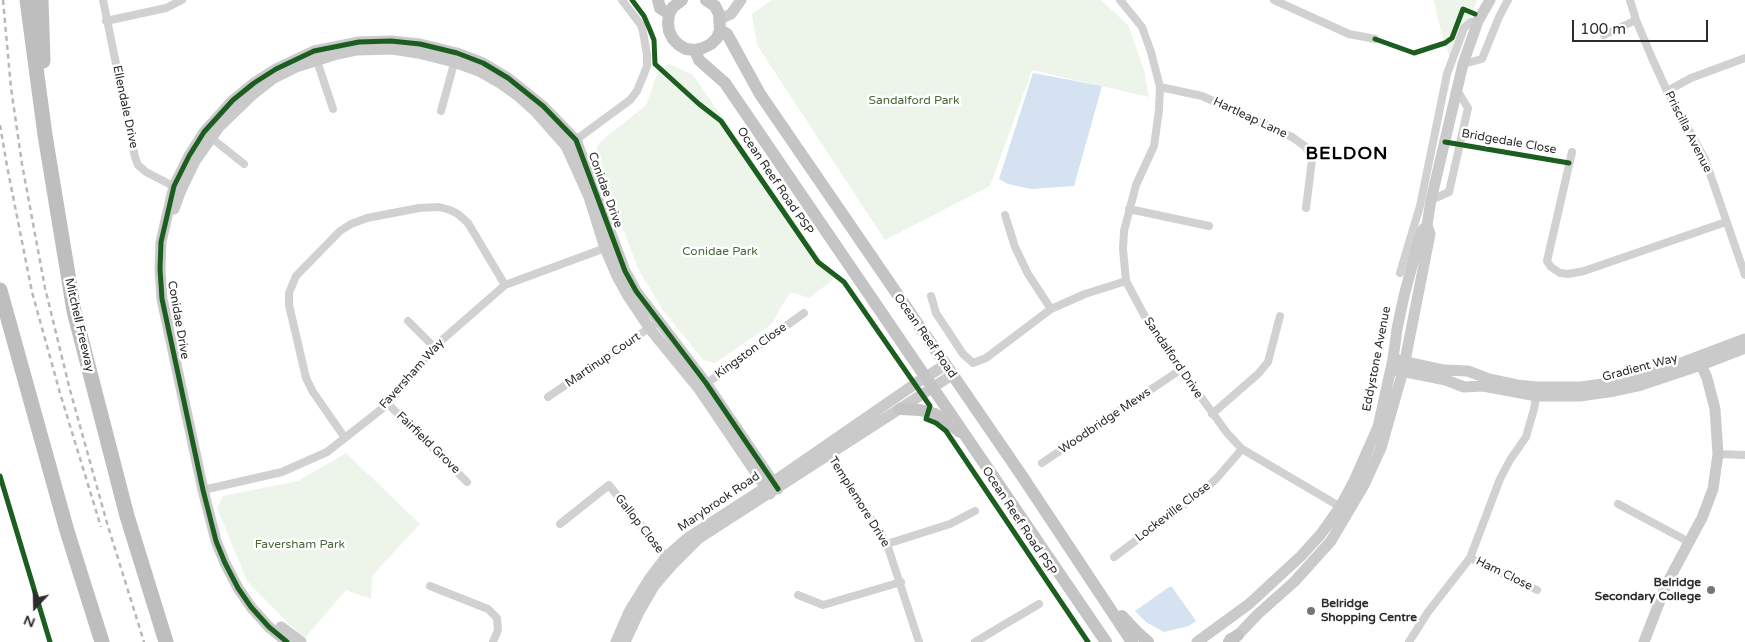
<!DOCTYPE html>
<style>
body{margin:0}
#map{position:relative;width:1745px;height:642px;overflow:hidden;background:#fff;font-family:"Varela Round",sans-serif}
canvas{display:block}
.north{position:absolute;left:10px;top:582px;width:50px;height:50px;-webkit-text-stroke:4px #fff;paint-order:stroke;rotate:201deg;font-size:14px;font-weight:700;line-height:20px;text-align:center;color:#2c2c2c}
.north::after{content:'';display:block;margin:auto;width:18px;height:22px;background:#2c2c2c;clip-path:polygon(50% 0,100% 100%,50% 72%,0 100%)}
.scale{position:absolute;left:1572px;top:20px;width:136px;height:22px;box-sizing:border-box;border:2px solid #2c2c2c;border-top:0;padding-left:6px;font-size:15px;line-height:18px;white-space:nowrap;color:#2c2c2c;-webkit-text-stroke:4px #fff;paint-order:stroke}
</style>
<div id="map">
<canvas width="1745" height="642"></canvas>
<div class="north">N</div>
<div class="scale">100 m</div>
</div>
<script>
const g = document.querySelector('canvas').getContext('2d');
g.lineJoin = 'round';
function fill(path, color) {
  g.fillStyle = color;
  g.fill(path, 'evenodd');
}
function toPath(rows) {
  const path = new Path2D();
  for (const r of rows) {
    path.moveTo(r[0], r[1]);
    for (let i = 2; i < r.length; i += 2) path.lineTo(r[i], r[i + 1]);
  }
  return path;
}
function trace(path, color, width, dash) {
  g.strokeStyle = color;
  g.lineWidth = width;
  g.lineCap = dash ? 'butt' : 'round';
  g.setLineDash(dash || []);
  g.stroke(path);
}
function write(font, color, halo, rows, align = 'center') {
  g.font = font + ' "Varela Round",sans-serif';
  g.lineWidth = 5;
  g.setLineDash([]);
  g.textBaseline = 'middle';
  g.strokeStyle = halo;
  g.fillStyle = color;
  for (const [text, x, y, turn = 0] of rows) {
    g.save();
    g.translate(x, y);
    g.rotate((+turn || 0) * Math.PI / 180);
    g.textAlign = isNaN(turn) ? turn : align;
    if (halo) g.strokeText(text, 0, 0);
    g.fillText(text, 0, 0);
    g.restore();
  }
}
const green = toPath([
 [772,0,1101,0,1128,25,1144,70,1149,97,1032,70,990,186,885,240,757,45,752,14],
 [1434,0,1477,0,1452,63,1441,32],
 [669,64,693,75,834,279,809,298,791,292,782,305,772,324,715,363,703,360,663,310,638,269,595,153,599,143,646,105,660,67],
 [346,453,420,524,372,576,371,599,346,590,304,639,247,581,217,508,223,496,298,481]
]);
const water = toPath([
 [1033,73,1102,86,1074,186,1031,189,1008,184,999,179],
 [1169,587,1172,587,1196,621,1189,626,1164,632,1146,622,1135,611]
]);
const street = toPath([
 [103,0,135,157,138,165,146,172,177,188],
 [1120,0,1142,27,1151,52,1160,87,1159,110,1154,146,1136,185,1124,231,1123,249,1126,281,1151,328,1227,433,1242,449,1344,509],
 [1274,0,1349,34,1375,39],
 [1630,0,1636,20,1652,58,1667,91,1705,159,1745,275],
 [106,21,166,8,182,0],
 [1604,35,1636,20],
 [316,58,333,109],
 [1463,64,1482,59,1499,17,1508,0],
 [1160,87,1202,96,1292,137,1306,147,1312,160,1306,208],
 [1667,91,1691,78,1745,58],
 [441,111,455,60],
 [209,136,244,164],
 [573,142,630,100,637,91,644,74,647,66,647,54,643,32,641,25,622,0],
 [1572,152,1547,261,1551,267,1560,273,1568,274,1584,271,1726,222],
 [1431,200,1449,192,1468,108,1457,90],
 [1129,209,1209,226],
 [1005,215,1015,247,1028,274,1051,309],
 [1400,273,1420,206,1447,74,1464,28,1471,22,1478,21],
 [931,296,936,313,963,354,973,363,986,358,1051,309,1085,294,1126,281],
 [408,321,434,347],
 [703,386,804,313],
 [548,397,658,322],
 [388,404,467,482],
 [1212,414,1258,374,1268,362,1280,316],
 [345,438,313,392,306,378,289,305,289,293,296,276,340,231,351,224,367,218,419,208,439,207,450,210,458,214,468,223,505,285],
 [827,452,887,544,919,642],
 [1718,454,1745,455],
 [1042,463,1180,370],
 [203,490,282,472,327,452,388,404,434,347,505,285,608,247],
 [1618,504,1689,542],
 [560,524,609,485,669,561],
 [887,544,950,524,975,511],
 [1114,557,1205,489,1217,478,1242,449],
 [1470,558,1537,590],
 [430,586,488,609,497,618,498,630,493,642],
 [798,595,823,605,901,582],
 [975,642,1039,604],
 [1409,642,1428,612,1470,558,1500,479,1510,460,1526,437,1534,409,1537,392]
]);
const secondary = toPath([
 [720,19,731,14,741,0],
 [174,209,181,190,195,161,219,127,251,96,274,78,296,67,334,55,357,50,392,49,418,53,454,62,479,71,500,83,517,95,536,112,566,146,589,197,605,248,617,276,628,296,650,329,699,389,770,494],
 [1398,360,1444,370,1468,371,1489,379,1517,385,1537,387,1581,387,1610,383,1660,371,1745,339],
 [1396,370,1446,380,1464,387,1483,386,1537,396,1580,396,1615,391,1638,386,1701,365,1745,348],
 [281,627,301,642],
 [1230,639,1238,635,1258,614,1294,582,1331,541,1364,485,1381,448,1403,371,1430,234,1427,225,1431,200,1463,64,1478,21,1490,0],
 [287,642,269,627,251,607,238,588,225,563,216,541,203,490,162,299,160,269,161,242,174,186,189,156,204,132,233,100,254,83,276,69,314,51,359,42,391,41,420,44,457,53,483,63,508,78,543,106,576,140,625,271,636,291,706,383,778,489],
 [616,642,629,612,650,578,666,557,689,537,760,491,915,384,945,365],
 [625,642,639,612,654,586,673,564,698,539,952,375],
 [1197,642,1249,604,1301,556,1321,534,1340,507,1354,481,1378,427,1393,359,1397,329,1404,296,1421,232,1427,225],
 [1644,642,1666,585,1702,518,1713,489,1718,454,1715,409,1707,378,1699,360]
]);
const primary = toPath([
 [658,0,660,8,669,14],
 [682,0,673,7,669,14,668,23,669,31,673,39,679,45,686,49,695,50,703,48,711,44,717,38,720,30,719,14,715,6,706,0],
 [720,30,727,34,760,94,1022,476,1132,642],
 [695,50,699,60,725,83,1106,642],
 [900,409,920,410,928,412,935,414,960,432],
 [1122,616,1138,633,1148,642],
 [1229,642,1238,635]
]);
const highway = toPath([
 [27,0,45,135,74,311,127,516,166,642],
 [41,0,43,61],
 [0,290,67,531,102,642]
]);
const rail = toPath([
 [3,0,11,88,22,164,45,288,70,390,107,523,144,642],
 [0,125,7,166,32,292,60,393,101,527]
]);
const cycleway = toPath([
 [632,0,644,16,650,30,654,40,655,64,699,104,721,121,818,262,844,282,930,406,926,419,936,423,946,431,1088,642],
 [1375,39,1414,53,1445,43,1452,38,1463,9,1475,14],
 [1445,142,1569,163],
 [0,476,50,642],
 [287,642,269,627,251,607,238,588,225,563,216,541,203,490,162,299,160,269,161,242,174,186,189,156,204,132,233,100,254,83,276,69,314,51,359,42,391,41,420,44,457,53,483,63,508,78,543,106,576,140,625,271,636,291,706,383,778,489]
]);
const markers = [
 [1711,590,5,"#767676"],
 [1311,611,5,"#767676"]
];
const parkNames = [
 ["Sandalford Park",914,101],
 ["Conidae Park",720,252],
 ["Faversham Park",300,545]
];
const streetNames = [
 ["Ellendale Drive",125,107,78],
 ["Hartleap Lane",1250,118,25],
 ["Priscilla Avenue",1688,132,63],
 ["Bridgedale Close",1509,142,10],
 ["Ocean Reef Road PSP",775,181,56],
 ["Conidae Drive",605,190,70],
 ["Conidae Drive",178,320,80],
 ["Mitchell Freeway",79,325,77],
 ["Ocean Reef Road",925,336,55],
 ["Kingston Close",751,351,-36],
 ["Sandalford Drive",1173,358,56],
 ["Eddystone Avenue",1377,359,-79],
 ["Martinup Court",603,360,-34],
 ["Gradient Way",1640,368,-15],
 ["Faversham Way",412,374,-48],
 ["Woodbridge Mews",1105,421,-34],
 ["Fairfield Grove",428,443,44],
 ["Marybrook Road",719,502,-34],
 ["Templemore Drive",859,502,58],
 ["Lockeville Close",1173,512,-37],
 ["Ocean Reef Road PSP",1019,521,57],
 ["Gallop Close",639,524,52],
 ["Ham Close",1504,574,26]
];
const poiNames = [
 ["Belridge",1701,583],
 ["Secondary College",1701,597],
 ["Belridge",1321,604,"left"],
 ["Shopping Centre",1321,618,"left"]
];
const districtNames = [
 ["BELDON",1347,154]
];
fill(green, '#edf4e9');
fill(water, '#d4e2f2');
trace(street, '#d1d1d1', 8);
trace(secondary, '#cacaca', 11);
trace(primary, '#c4c4c4', 12);
trace(highway, '#bebebe', 15);
trace(rail, '#b8b8b8', 2.5, [5, 4]);
trace(cycleway, '#1b5e20', 5);
for (const [x, y, r, color] of markers) {
  const dot = new Path2D();
  dot.arc(x, y, r, 0, 2 * Math.PI);
  g.fillStyle = color;
  g.fill(dot);
  trace(dot, '#fff', 2);
}
write('12px', '#486937', '#fff', parkNames);
write('12px', '#2c2c2c', '#fff', streetNames);
write('bold 12px', '#2c2c2c', '#fff', poiNames, 'right');
g.letterSpacing = '1px';
write('bold 18px', '#000', '#fff', districtNames);
g.letterSpacing = '0px';
</script>
